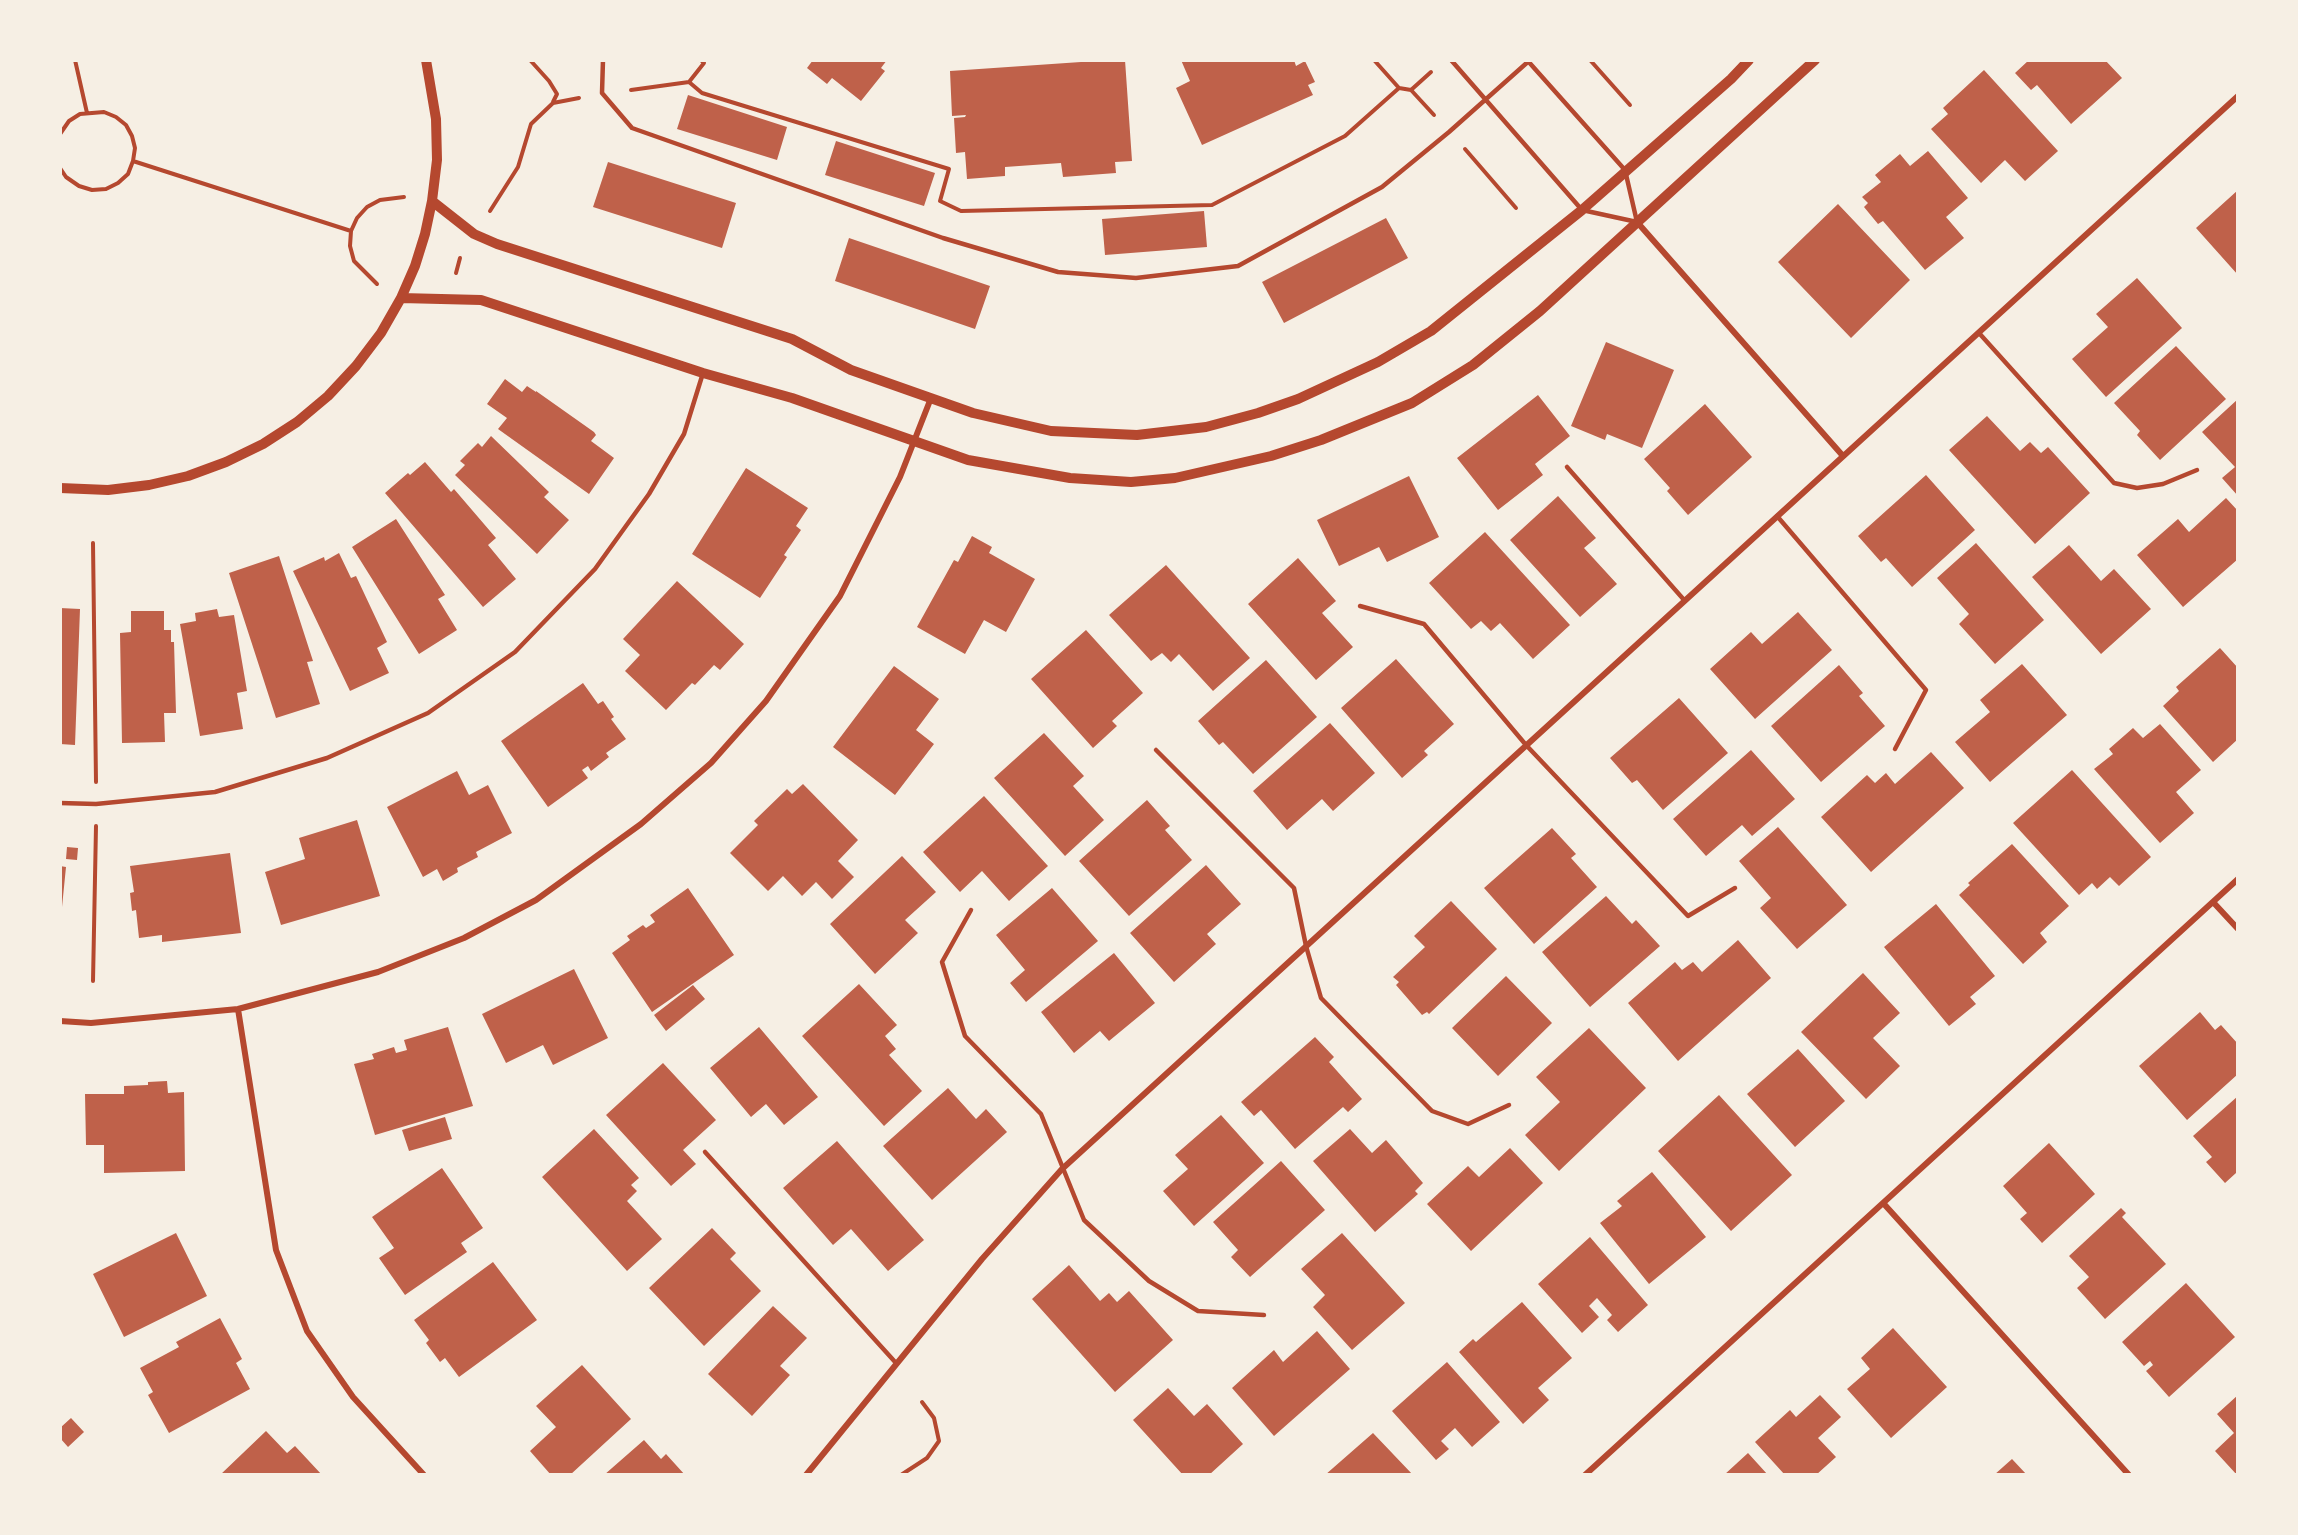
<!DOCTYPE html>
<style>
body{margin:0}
#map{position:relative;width:2298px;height:1535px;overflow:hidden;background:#f6efe4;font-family:"Times New Roman",serif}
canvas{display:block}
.frame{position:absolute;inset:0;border:62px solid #f6efe4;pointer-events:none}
</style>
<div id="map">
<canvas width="2298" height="1535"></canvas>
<div class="frame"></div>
</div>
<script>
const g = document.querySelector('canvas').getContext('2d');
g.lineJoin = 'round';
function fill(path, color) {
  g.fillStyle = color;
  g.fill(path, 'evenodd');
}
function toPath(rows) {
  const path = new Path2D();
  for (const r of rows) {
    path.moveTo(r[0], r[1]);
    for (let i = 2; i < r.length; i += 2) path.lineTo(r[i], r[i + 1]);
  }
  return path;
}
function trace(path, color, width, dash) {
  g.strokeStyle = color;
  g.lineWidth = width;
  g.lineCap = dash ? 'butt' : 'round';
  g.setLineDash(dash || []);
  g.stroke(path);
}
const building = toPath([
 [813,60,887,60,881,68,885,71,861,101,832,78,827,84,807,68],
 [1110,60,1125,60,1132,161,1115,162,1116,173,1063,177,1061,163,1005,167,1005,176,967,179,965,152,956,153,954,118,965,117,966,115,952,116,950,71],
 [1181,60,1294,60,1296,66,1305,61,1315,82,1308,85,1313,95,1202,145,1176,88,1190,81],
 [2029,60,2105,60,2122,78,2071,124,2037,85,2031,90,2015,73],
 [1984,70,2058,151,2025,181,2005,160,1981,183,1931,129,1948,114,1943,108],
 [688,95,787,127,777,160,677,129],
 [836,141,935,173,924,206,825,175],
 [1928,151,1968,198,1946,217,1964,238,1925,270,1883,221,1878,224,1864,207,1868,203,1862,197,1881,182,1875,175,1900,154,1910,166],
 [608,162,736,203,722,248,593,207],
 [2238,190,2238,275,2196,228],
 [1838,204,1910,280,1851,338,1778,262],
 [1204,211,1207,247,1105,255,1102,219],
 [1386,218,1408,258,1284,323,1262,282],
 [849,238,990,286,975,329,835,281],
 [2137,278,2182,328,2106,397,2072,359,2108,327,2096,314],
 [1606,342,1674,370,1642,448,1607,434,1605,440,1571,426],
 [2176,346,2226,399,2160,460,2137,435,2140,431,2114,403],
 [505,379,522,392,527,386,536,392,536,391,594,432,596,435,591,441,614,458,589,494,498,429,507,418,487,404],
 [1538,395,1570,436,1535,464,1543,475,1498,510,1457,458],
 [2238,399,2238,496,2222,478,2235,467,2202,432],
 [1705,404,1752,457,1688,515,1667,491,1670,488,1644,459],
 [1987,416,2020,451,2030,442,2041,453,2048,447,2090,493,2035,544,1949,450],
 [491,436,549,492,544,497,569,520,537,554,455,475,465,465,460,461,478,443,482,447],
 [425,462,451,492,454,489,496,538,488,545,516,579,483,607,385,493,408,473,410,475],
 [746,468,808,508,796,526,801,530,784,555,787,557,760,598,692,554],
 [1926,475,1975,530,1912,587,1886,558,1881,562,1858,536],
 [1409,476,1439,537,1387,562,1379,547,1339,566,1317,520],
 [1558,496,1596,538,1584,548,1617,584,1580,617,1510,540],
 [2226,498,2238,511,2238,559,2183,607,2137,555,2178,519,2189,532],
 [396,519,445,595,438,599,457,630,419,654,352,547],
 [1485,532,1570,625,1533,659,1500,623,1491,631,1481,621,1471,629,1429,583],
 [972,536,992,547,989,553,1035,579,1006,632,984,620,965,654,917,627,954,560,958,562],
 [1976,543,2044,620,1995,664,1959,624,1969,614,1937,578],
 [2069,545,2101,581,2114,569,2151,609,2101,654,2032,577],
 [339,553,351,578,356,576,387,642,377,648,389,673,350,691,293,571,324,557,325,561],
 [279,556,313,661,307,662,320,704,276,718,229,573],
 [1298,558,1336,601,1322,613,1353,647,1316,680,1248,604],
 [1166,565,1250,658,1213,691,1179,654,1171,662,1162,653,1151,661,1109,615],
 [677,581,744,644,720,670,714,665,695,685,692,683,666,710,625,671,640,655,623,639],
 [60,608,80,609,75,745,60,744],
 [217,609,219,617,234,615,247,691,237,693,243,729,200,736,180,624,196,621,195,613],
 [131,611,164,611,164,630,171,630,171,642,174,642,176,713,164,713,165,742,122,743,120,633,131,632],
 [1798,612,1832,650,1755,719,1710,669,1751,632,1762,644],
 [1086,630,1143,693,1112,721,1117,726,1093,748,1031,679],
 [2220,648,2238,668,2238,739,2213,762,2163,706,2179,691,2176,687],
 [1396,659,1454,724,1424,751,1428,755,1402,778,1341,708],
 [1266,660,1317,717,1253,774,1223,742,1219,745,1198,721],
 [2022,664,2067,715,1990,782,1955,742,1990,712,1980,700],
 [1839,665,1863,693,1859,696,1885,726,1821,782,1771,726],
 [894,666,939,699,916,730,934,744,895,795,833,747],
 [583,683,598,704,603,701,614,717,611,719,626,739,606,753,609,757,591,771,588,766,582,770,588,778,548,807,501,741],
 [1679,698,1728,753,1663,810,1637,780,1632,783,1610,758],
 [1330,723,1375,773,1333,811,1322,799,1287,830,1253,791],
 [2160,724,2201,770,2176,792,2194,813,2160,843,2094,769,2113,754,2109,749,2133,728,2143,738],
 [1044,733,1084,776,1073,786,1104,820,1065,856,994,778],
 [1751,750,1795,799,1752,836,1742,825,1706,856,1673,819],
 [1931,752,1964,788,1871,872,1821,817,1867,775,1875,783,1886,773,1895,784],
 [2072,770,2151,857,2119,886,2110,877,2097,889,2092,883,2079,895,2013,823],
 [457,771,469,795,488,785,512,833,476,852,478,857,457,868,458,872,443,881,437,869,423,877,387,807],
 [803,784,858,840,838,861,854,877,832,899,816,882,802,896,783,876,768,891,730,853,758,825,754,821,787,789,792,794],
 [984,796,1048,866,1009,901,982,871,960,892,923,852],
 [1147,800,1170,826,1165,830,1192,860,1129,916,1079,861],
 [357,820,380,896,281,925,265,872,305,859,299,838],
 [1778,827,1847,905,1797,949,1760,908,1771,898,1739,861],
 [1552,828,1576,854,1571,858,1597,887,1534,944,1484,888],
 [2012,844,2069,906,2040,933,2047,942,2023,964,1959,895,1970,885,1968,883],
 [67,847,78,848,77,860,66,859],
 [230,853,241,933,162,942,162,935,139,938,136,910,132,911,130,893,134,892,130,866],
 [902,856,936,892,905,920,918,933,875,974,830,924],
 [1206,865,1241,904,1207,934,1216,944,1174,982,1130,933],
 [60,866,66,867,62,907,60,907],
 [688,888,734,955,652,1012,612,953,630,940,627,936,643,925,646,928,655,922,650,915],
 [1052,888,1098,941,1026,1002,1010,983,1025,970,996,935],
 [1606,896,1632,924,1636,920,1660,946,1590,1007,1542,952],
 [1451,901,1497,949,1429,1014,1427,1012,1422,1015,1396,985,1399,982,1393,977,1425,947,1414,936],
 [1936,904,1995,976,1970,997,1976,1004,1949,1026,1884,947],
 [1738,940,1771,978,1678,1061,1628,1003,1675,962,1682,970,1693,962,1702,972],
 [1114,953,1155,1003,1109,1041,1100,1031,1074,1053,1041,1012],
 [574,969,608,1038,553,1065,543,1045,506,1063,482,1014],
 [1863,973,1900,1013,1873,1038,1900,1066,1866,1099,1801,1032],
 [1506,976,1552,1023,1498,1076,1452,1028],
 [859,984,897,1025,885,1036,896,1049,889,1055,922,1091,884,1126,802,1036],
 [693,985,705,999,666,1031,654,1015],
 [2200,1012,2215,1030,2221,1025,2238,1044,2238,1074,2187,1120,2139,1066],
 [448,1027,473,1106,375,1135,354,1064,374,1059,372,1054,394,1047,396,1053,407,1050,404,1040],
 [759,1027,818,1097,784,1125,766,1104,751,1117,710,1068],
 [1589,1028,1646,1088,1559,1171,1525,1135,1560,1102,1536,1077],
 [1315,1037,1334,1057,1329,1062,1362,1099,1348,1112,1343,1107,1295,1149,1261,1110,1254,1116,1241,1102],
 [1798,1049,1845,1101,1795,1147,1747,1094],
 [663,1063,716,1120,683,1150,696,1164,671,1186,606,1115],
 [167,1081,168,1093,184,1092,185,1171,104,1173,104,1145,86,1145,85,1094,124,1094,124,1086,148,1085,148,1082],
 [948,1088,976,1119,986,1109,1007,1132,932,1200,883,1146],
 [1719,1095,1792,1175,1731,1231,1658,1151],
 [2238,1096,2238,1175,2236,1173,2225,1183,2206,1162,2212,1157,2193,1136],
 [1221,1115,1264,1163,1194,1226,1163,1191,1188,1169,1175,1155],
 [445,1117,452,1139,409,1151,402,1130],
 [594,1129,639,1178,631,1185,637,1191,627,1201,662,1239,627,1271,542,1177],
 [1350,1129,1372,1153,1386,1140,1423,1183,1415,1191,1418,1194,1375,1232,1313,1161],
 [837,1141,924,1240,888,1271,851,1229,833,1245,783,1188],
 [2049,1143,2095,1194,2042,1243,2020,1219,2027,1213,2003,1186],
 [1510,1148,1543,1183,1471,1251,1427,1204,1468,1166,1479,1177],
 [1281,1161,1325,1210,1250,1277,1231,1257,1238,1250,1213,1222],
 [442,1168,483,1228,461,1243,467,1252,405,1295,379,1258,394,1248,372,1217],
 [1652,1172,1706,1237,1649,1284,1600,1223,1622,1206,1617,1201],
 [2121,1208,2126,1213,2122,1217,2166,1264,2105,1319,2077,1288,2089,1277,2069,1256],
 [712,1228,736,1253,730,1259,761,1291,704,1346,649,1288],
 [176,1233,207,1296,124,1337,93,1274],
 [1342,1233,1405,1303,1352,1350,1313,1307,1325,1295,1301,1269],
 [1590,1237,1648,1305,1618,1332,1607,1320,1612,1315,1597,1298,1589,1306,1599,1317,1582,1333,1538,1284],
 [493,1262,537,1320,459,1377,445,1358,440,1362,426,1343,429,1340,414,1320],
 [1069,1265,1100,1301,1109,1293,1117,1302,1129,1291,1173,1340,1115,1392,1032,1299],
 [2186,1283,2235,1337,2169,1397,2146,1371,2153,1365,2150,1361,2144,1366,2122,1342],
 [1522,1302,1572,1358,1538,1388,1549,1400,1523,1424,1459,1352,1473,1339,1476,1342],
 [773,1306,807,1338,780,1366,790,1375,752,1416,708,1374],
 [220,1318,242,1359,236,1363,250,1389,169,1433,148,1395,153,1392,140,1368,179,1347,176,1342],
 [1893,1328,1947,1387,1891,1438,1847,1389,1870,1369,1861,1358],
 [1317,1331,1350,1369,1274,1436,1232,1388,1274,1350,1283,1362],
 [1447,1362,1500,1422,1472,1447,1455,1428,1441,1441,1449,1449,1436,1460,1392,1411],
 [582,1365,631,1419,570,1475,551,1475,530,1451,556,1427,536,1406],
 [1168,1388,1194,1416,1207,1404,1243,1444,1209,1475,1183,1475,1133,1420],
 [1820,1395,1841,1417,1818,1438,1836,1457,1816,1475,1785,1475,1755,1442,1790,1410,1796,1417],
 [2238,1395,2238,1475,2237,1475,2215,1451,2234,1433,2217,1414],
 [71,1418,84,1432,68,1447,60,1438,60,1428],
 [266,1431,287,1453,295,1446,322,1475,220,1475],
 [1373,1433,1413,1475,1325,1475],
 [644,1440,661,1459,666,1454,685,1475,604,1475],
 [1748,1453,1768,1475,1724,1475],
 [2012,1459,2027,1475,1994,1475]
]);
const path = toPath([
 [75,60,87,113],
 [530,60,549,81,557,94,553,102],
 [701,60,704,63,689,82,702,93,949,169,940,201,961,211,1212,205,1345,136,1399,88],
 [1374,60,1399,88,1411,90,1434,115],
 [1590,60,1630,105],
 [631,90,689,82],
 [1411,90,1431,72],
 [60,134,69,121,80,114,104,112,116,117,126,125,132,136,135,148,133,161,128,174,118,183,106,189,92,190,79,186,66,177,60,168],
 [1465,149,1516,208],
 [133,161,351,231],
 [490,211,518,167,531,124,553,103,579,98],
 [456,273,460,258],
 [377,284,354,261,350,246,351,231,357,218,367,207,380,200,404,197],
 [93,543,96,782],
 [93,981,96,826],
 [901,1475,927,1458,939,1441,934,1418,922,1402]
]);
const service = toPath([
 [603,60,602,93,632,128,943,238,1058,272,1136,278,1238,266,1382,187,1449,132,1530,60],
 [1451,60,1582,210,1637,222,1625,170,1527,60],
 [1979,333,2114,483,2137,488,2163,484,2197,470],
 [1567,467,1685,601],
 [1777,516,1926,690,1895,749],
 [1360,606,1424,624,1526,745,1688,916,1735,888],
 [1156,750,1294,888,1306,946,1321,998,1432,1111,1468,1124,1509,1105],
 [60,803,96,804,215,792,327,758,428,713,515,652,595,569,649,494,684,434,703,373],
 [971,910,942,962,965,1036,1041,1114,1084,1220,1149,1281,1198,1311,1264,1315],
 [705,1152,896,1363]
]);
const minor = toPath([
 [1637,222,1843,456],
 [2213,902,2238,929],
 [238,1009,276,1250,307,1331,353,1397,424,1475],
 [60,1021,91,1023,238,1009,378,972,464,938,536,900,641,824,711,763,766,701,840,596,900,477,931,398],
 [1884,1204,2129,1475],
 [806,1475,982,1259,1062,1169,2238,96],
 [1585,1475,2238,879]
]);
const tertiary = toPath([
 [432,201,474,234,497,244,792,339,851,370,973,413,1051,431,1137,435,1206,427,1258,413,1298,399,1378,362,1431,331,1582,210,1731,79,1749,60],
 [401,298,481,300,703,373,792,398,968,460,1070,478,1131,482,1175,478,1271,456,1321,440,1412,403,1473,365,1540,311,1815,60],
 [60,488,108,490,149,485,188,476,226,462,263,444,297,422,328,396,356,366,381,333,401,298,415,266,425,234,432,201,437,160,436,119,426,60]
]);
fill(building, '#bf614a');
trace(path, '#b5482f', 4);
trace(service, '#b5482f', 4.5);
trace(minor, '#b5482f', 6);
trace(tertiary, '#b5482f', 10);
</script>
